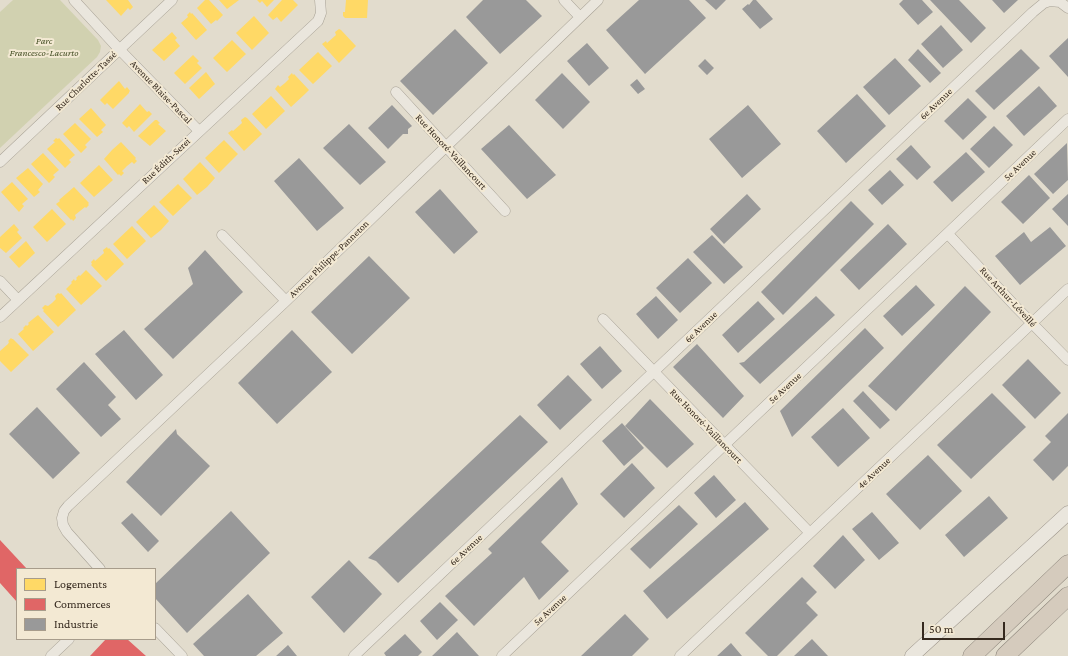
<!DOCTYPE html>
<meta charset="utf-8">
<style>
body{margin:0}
#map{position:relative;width:1068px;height:656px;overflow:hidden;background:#e2dccd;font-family:"Crimson Pro",serif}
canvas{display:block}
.legend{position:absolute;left:16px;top:568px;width:140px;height:72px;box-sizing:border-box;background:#f3e9d3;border:1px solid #a79c8b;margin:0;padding:5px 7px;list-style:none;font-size:12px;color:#35291e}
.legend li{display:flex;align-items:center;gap:8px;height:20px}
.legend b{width:20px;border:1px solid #a79c8b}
.scale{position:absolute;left:922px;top:622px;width:83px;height:18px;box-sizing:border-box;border:2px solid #35291e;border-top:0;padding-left:5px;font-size:12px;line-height:14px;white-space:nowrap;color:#35291e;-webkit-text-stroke:3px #f3e9d3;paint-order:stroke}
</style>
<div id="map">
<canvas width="1068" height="656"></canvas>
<ul class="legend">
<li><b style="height:11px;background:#ffd966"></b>Logements</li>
<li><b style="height:11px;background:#e06666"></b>Commerces</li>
<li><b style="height:11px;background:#999"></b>Industrie</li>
</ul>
<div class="scale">50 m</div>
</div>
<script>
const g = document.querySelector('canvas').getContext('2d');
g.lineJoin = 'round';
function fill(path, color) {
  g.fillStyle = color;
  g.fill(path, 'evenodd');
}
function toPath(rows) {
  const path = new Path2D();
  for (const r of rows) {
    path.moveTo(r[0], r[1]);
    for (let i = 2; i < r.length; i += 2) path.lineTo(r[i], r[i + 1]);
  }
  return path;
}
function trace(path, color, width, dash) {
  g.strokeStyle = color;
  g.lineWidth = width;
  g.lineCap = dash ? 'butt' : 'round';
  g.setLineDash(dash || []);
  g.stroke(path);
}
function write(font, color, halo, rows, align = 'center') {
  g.font = font + ' "Crimson Pro",serif';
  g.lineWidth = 4;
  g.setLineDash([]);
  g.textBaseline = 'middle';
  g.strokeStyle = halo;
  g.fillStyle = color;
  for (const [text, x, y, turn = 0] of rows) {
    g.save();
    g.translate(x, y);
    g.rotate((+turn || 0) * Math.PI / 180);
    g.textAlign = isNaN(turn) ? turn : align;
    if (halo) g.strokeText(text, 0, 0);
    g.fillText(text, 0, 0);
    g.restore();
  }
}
const green = toPath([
 [13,0,60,0,98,40,101,46,100,52,97,57,0,148,0,12]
]);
const homes = toPath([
 [106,0,128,0,133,7,130,10,128,8,121,16],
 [205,0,209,0,223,15,217,21,216,20,211,24,197,8],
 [219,0,239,0,227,9],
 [257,0,274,0,267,7,262,1,260,3],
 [282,0,293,0,298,5,281,22,277,17,273,20,268,15],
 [346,0,368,0,367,18,345,18,343,16,343,12,345,12],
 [190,12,191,14,192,13,207,30,196,40,181,23,188,17,187,15],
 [254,16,269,33,252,50,236,33],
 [339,29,341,30,356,46,339,63,322,44,326,41,327,43,336,35,335,32],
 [172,32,177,38,175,40,180,46,164,61,152,50],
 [232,40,246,54,227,72,213,58],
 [318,52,332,66,313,84,299,70],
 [193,55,199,61,197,63,202,68,185,84,174,73],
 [206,72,215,84,199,99,189,88],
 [292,73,293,75,294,74,309,90,305,94,291,107,275,89,278,85,280,87,285,83,289,79,288,77],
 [119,81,125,89,127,87,130,91,129,92,129,93,113,109,107,103,105,105,100,100],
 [271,96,285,111,266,129,252,114],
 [140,104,147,112,149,111,152,114,134,132,129,126,127,128,122,123],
 [91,108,106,125,101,130,103,132,97,137,79,119],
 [245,117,247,118,262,134,244,151,228,133,232,130,233,131,242,123,241,120],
 [155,120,157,120,160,123,158,124,166,131,150,146,138,136],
 [75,123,91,139,85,145,87,147,81,153,63,134],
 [56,138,58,139,59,138,75,155,69,160,71,162,65,168,47,149,55,142,53,141],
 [224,140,238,154,219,173,205,158],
 [121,142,136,158,135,159,137,161,134,164,132,162,127,166,122,171,124,173,121,176,119,174,118,175,104,159,112,150],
 [43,153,59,170,53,175,55,177,49,183,31,164],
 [200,162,215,178,207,187,197,195,183,179],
 [99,165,113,180,94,197,80,183],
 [28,168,43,184,38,190,40,192,34,197,16,178],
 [12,182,28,199,22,204,24,206,19,212,1,192],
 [178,184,192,198,173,216,159,202],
 [74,187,89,203,88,204,89,205,86,208,85,207,75,215,76,218,73,221,72,219,71,220,56,204,60,201,59,200],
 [154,205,169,221,161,230,151,238,136,222],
 [52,209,66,224,47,242,33,227],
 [14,224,19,230,17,232,22,238,6,253,0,248,0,237],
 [132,226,146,241,127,259,113,244],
 [26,241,35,253,19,268,9,257],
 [107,247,108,249,109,248,124,264,106,281,91,265,92,264,91,262,94,259,95,261,104,253,103,250],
 [86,270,102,286,81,305,66,289,72,283,71,282,74,279,75,281,77,279,76,278,79,275,80,276],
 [58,293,60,294,61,293,76,310,58,327,43,311,44,310,42,308,45,305,48,306,52,303,56,299,55,296],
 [38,315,54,332,33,351,18,334,24,329,23,328,26,325,27,326,29,324,28,323],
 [11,338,12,339,13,339,29,355,11,372,0,361,0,351,8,344,9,342,8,341]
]);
const shops = toPath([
 [0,540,27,569,17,569,17,602,0,583],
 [106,639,127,639,146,656,90,656]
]);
const industry = toPath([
 [483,0,526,0,542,16,500,54,466,17],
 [639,0,689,0,706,18,645,74,606,30],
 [705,0,726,0,716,10],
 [753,0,756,0,773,19,760,29,742,9,748,4,749,5],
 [903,0,922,0,933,12,918,25,899,4],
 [930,0,959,0,986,28,971,43],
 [992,0,1018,0,1004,13],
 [941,25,963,50,943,68,921,44],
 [455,29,488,63,433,115,400,81],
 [1068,38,1068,77,1049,56],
 [587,43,609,68,589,86,567,61],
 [918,49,941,73,930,83,908,60],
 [1021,49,1040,68,994,110,975,91],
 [895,58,921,86,889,115,863,87],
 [705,59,714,68,707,75,698,66],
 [562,73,590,102,563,129,535,100],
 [637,79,645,89,638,94,630,85],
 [1039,86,1057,106,1024,136,1006,116],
 [857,94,886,126,846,163,817,131],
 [968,98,987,117,963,140,944,121],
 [392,105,412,126,408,129,408,134,403,134,388,149,368,128],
 [748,105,781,144,742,178,709,139],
 [349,124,386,162,360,185,323,148],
 [509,125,556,175,527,199,481,149],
 [994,126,1013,145,989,168,970,149],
 [1067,143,1068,180,1053,194,1034,174],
 [911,145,931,167,917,180,896,159],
 [966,152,985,172,952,202,933,182],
 [299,158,344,208,317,231,274,181],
 [890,170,904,185,882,205,868,190],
 [1029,175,1050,198,1023,224,1001,202],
 [440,189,478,232,454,254,415,212],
 [747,194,761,209,724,244,710,229],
 [1068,194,1068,226,1052,209],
 [851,201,874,224,783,315,761,292],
 [888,224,907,244,859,290,840,270],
 [1050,227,1066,246,1020,285,995,256,1024,232,1031,242],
 [712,235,743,267,724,284,693,252],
 [205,250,243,292,173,359,144,329,193,284,188,268],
 [369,256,410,298,352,354,311,312],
 [688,258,712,283,680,313,656,288],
 [916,285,935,305,902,336,883,316],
 [965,286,991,312,896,411,868,386],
 [656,296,678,320,658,339,636,314],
 [816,296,835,315,760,384,739,363,744,362],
 [758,301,775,319,738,353,722,335],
 [865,328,884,348,792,437,780,411],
 [124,330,163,375,136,400,95,354],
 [292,330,332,372,277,424,238,383],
 [697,344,744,396,723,418,673,367],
 [600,346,622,371,602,389,580,364],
 [1028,359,1061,393,1035,419,1002,385],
 [84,362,116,397,108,405,121,419,101,437,56,389],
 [568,375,592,400,560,430,537,405],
 [863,391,890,420,880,429,853,401],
 [992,393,1026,427,971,479,937,445],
 [650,399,694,444,667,468,625,426],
 [37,407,80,453,53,479,9,434],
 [843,408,870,438,838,467,811,437],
 [1068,413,1068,466,1053,481,1033,460,1051,442,1045,436],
 [520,415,548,442,398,583,376,561,368,558],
 [622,423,644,448,624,466,602,441],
 [176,429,177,434,210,466,161,516,126,482],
 [928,455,962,491,920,530,886,494],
 [632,463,655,488,624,518,600,494],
 [714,475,736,500,716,518,694,493],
 [562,477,578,504,541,542,569,571,539,600,524,577,474,626,445,596,492,553,488,549],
 [989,496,1008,518,964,557,945,535],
 [745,502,769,529,667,619,643,591],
 [679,505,698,524,650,569,630,549],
 [231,511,270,553,187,633,155,598,155,584],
 [872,512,899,543,879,560,852,529],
 [132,513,159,541,148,552,121,523],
 [843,535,865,560,835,589,813,566],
 [349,560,382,594,344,633,311,597],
 [802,577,817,592,806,603,818,615,777,656,768,656,745,633],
 [248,594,283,633,256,656,204,656,193,644],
 [440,602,458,620,437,640,420,621],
 [625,614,649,639,632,656,581,656],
 [457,632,479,656,432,656],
 [405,634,422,652,418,656,386,656,384,653],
 [812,639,828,656,794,656],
 [731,643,742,656,717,656],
 [288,645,297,656,276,656]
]);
const minor = toPath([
 [74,0,119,49,199,131],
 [564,0,580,17],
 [396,92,505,211],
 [0,162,172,0],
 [948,234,1016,307,1068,360],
 [222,235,286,301],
 [0,281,18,300],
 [0,317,318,21,321,13,320,0],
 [603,319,810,533],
 [100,569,67,532,63,525,62,518,64,511,68,506,286,301,598,0],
 [155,628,182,656],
 [51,656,69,639],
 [354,656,1033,12,1044,3,1050,1,1060,2,1068,8],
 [502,656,1068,119],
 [680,656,1068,289]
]);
const secondary = toPath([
 [912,656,1068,513]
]);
const motorway = toPath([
 [972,656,1068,564],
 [1005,656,1068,596]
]);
const parkNames = [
 ["Parc",44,41],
 ["Francesco-Lacurto",44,53]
];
const streetNames = [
 ["Rue Charlotte-Tassé",86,81,-44],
 ["Avenue Blaise-Pascal",161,92,46],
 ["6e Avenue",936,104,-44],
 ["Rue Honoré-Vaillancourt",451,152,47],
 ["Rue Édith-Serei",166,161,-43],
 ["5e Avenue",1020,165,-44],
 ["Avenue Philippe-Panneton",329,259,-44],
 ["Rue Arthur-Léveillé",1008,297,47],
 ["6e Avenue",701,327,-44],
 ["5e Avenue",785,388,-43],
 ["Rue Honoré-Vaillancourt",706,426,46],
 ["4e Avenue",874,473,-43],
 ["6e Avenue",466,550,-43],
 ["5e Avenue",550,610,-43]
];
fill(green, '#d1d1b0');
fill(homes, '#ffd966');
fill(shops, '#e06666');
fill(industry, '#999');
trace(minor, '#a7a195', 11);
trace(secondary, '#979086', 15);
trace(motorway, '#8d867c', 19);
trace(minor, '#eae6dd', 10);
trace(secondary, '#eae6dd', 14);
trace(motorway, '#d5cbbd', 18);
write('italic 10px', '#465026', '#f3e9d3', parkNames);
write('10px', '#35291e', '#f3e9d3', streetNames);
</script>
